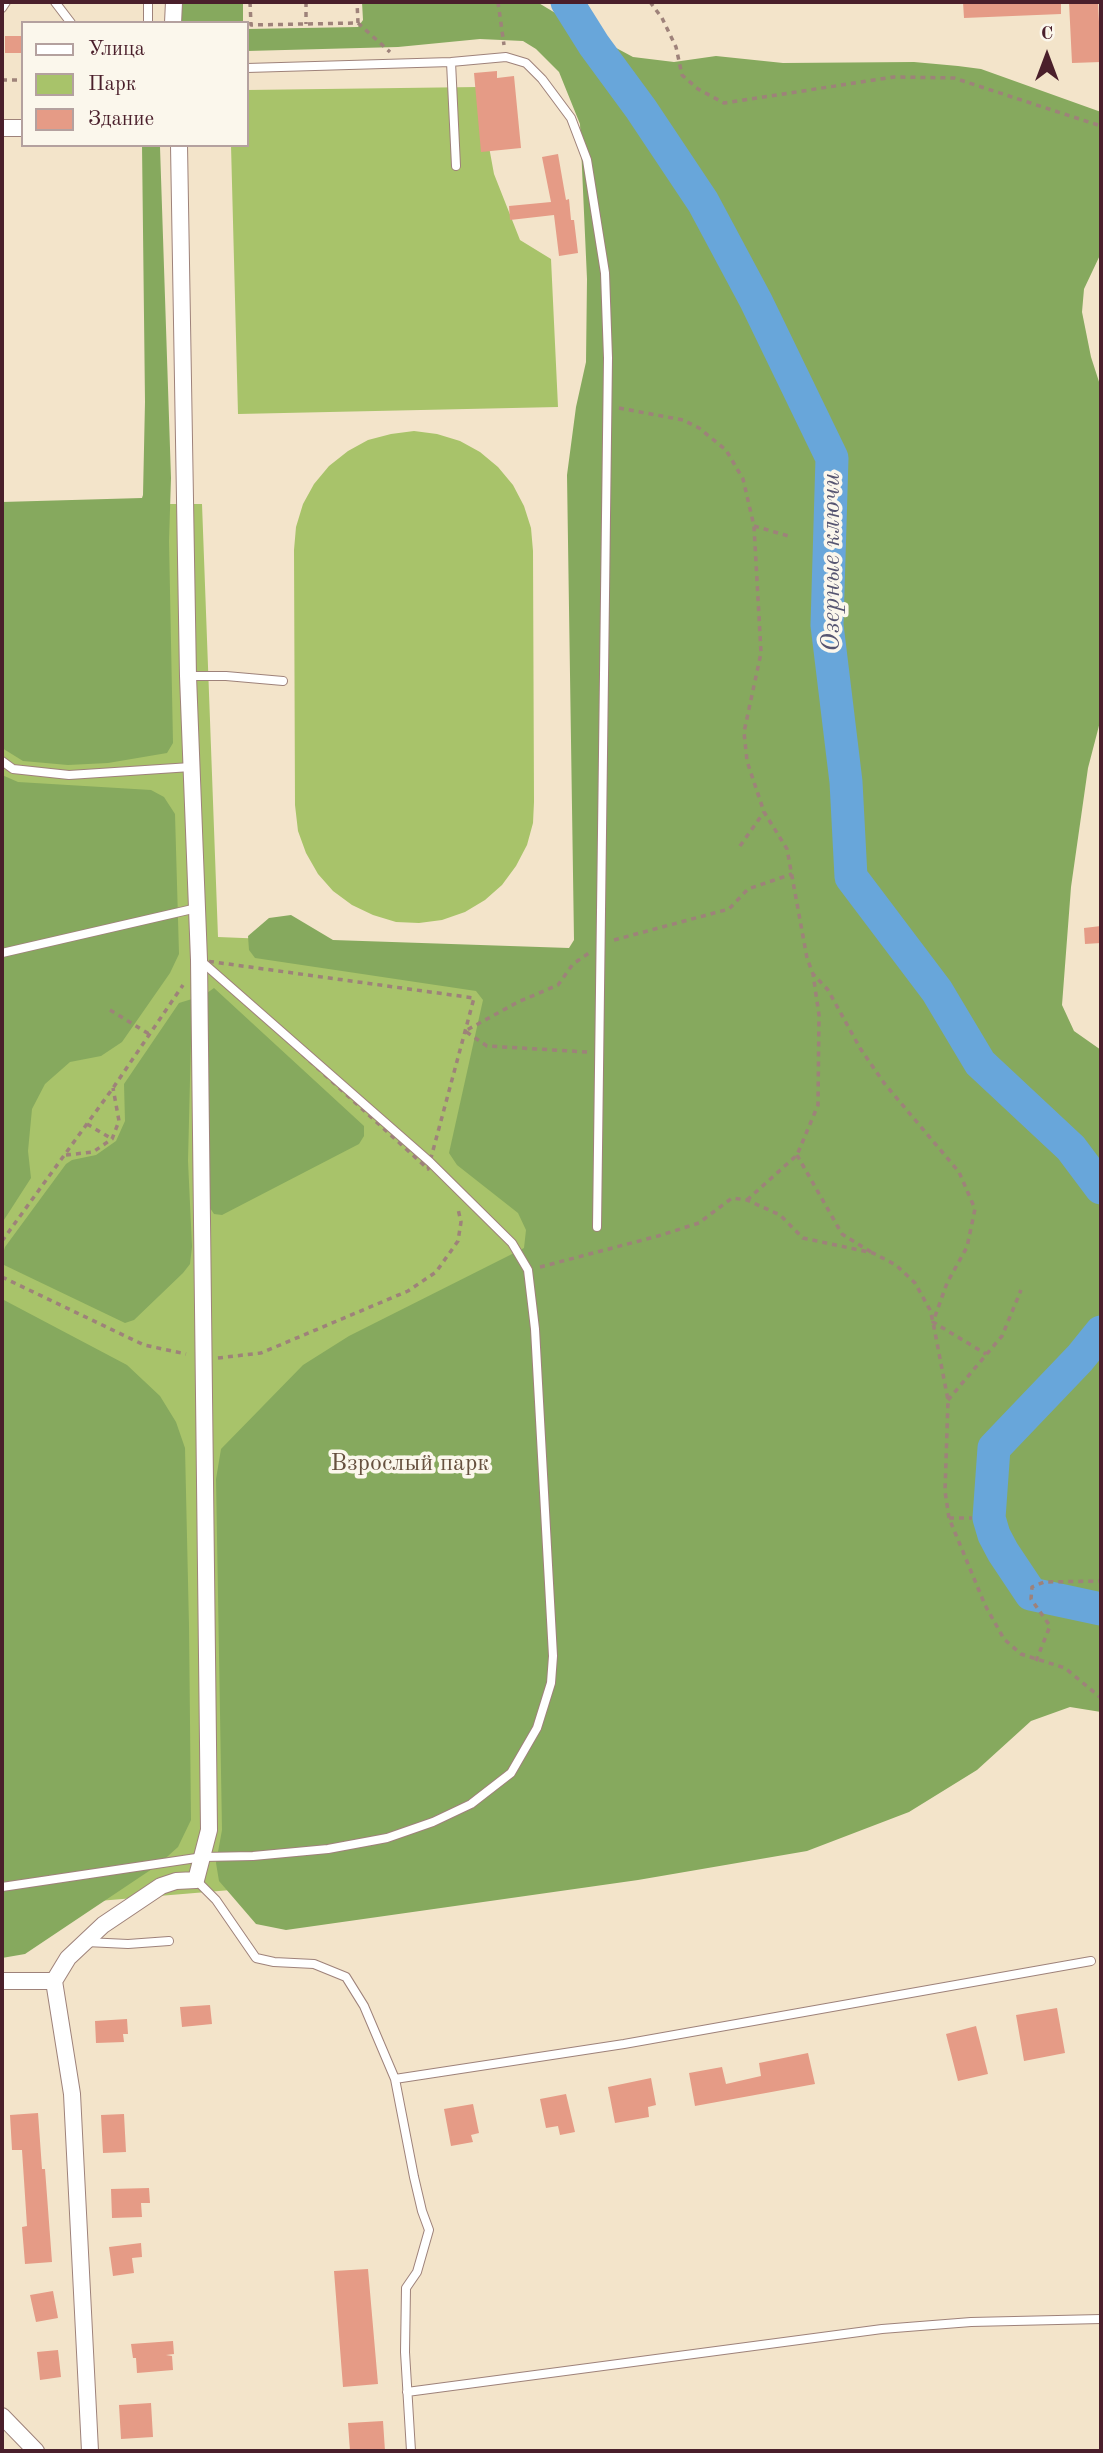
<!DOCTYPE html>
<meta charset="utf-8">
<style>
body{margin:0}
#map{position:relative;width:1103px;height:2453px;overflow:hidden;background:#f3e4ca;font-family:"Old Standard TT",serif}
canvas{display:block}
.frame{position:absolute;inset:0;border:4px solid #4a1f2b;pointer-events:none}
.legend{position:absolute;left:21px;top:21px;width:228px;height:126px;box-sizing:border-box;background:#fbf7ec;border:2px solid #b4a19f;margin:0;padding:9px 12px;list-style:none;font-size:21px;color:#4a1f2b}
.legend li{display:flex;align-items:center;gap:14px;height:35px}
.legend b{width:35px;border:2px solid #b4a19f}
.north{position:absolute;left:1012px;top:21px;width:70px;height:70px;-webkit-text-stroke:5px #fbf7ec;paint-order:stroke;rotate:0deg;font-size:19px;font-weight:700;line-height:28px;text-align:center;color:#4a1f2b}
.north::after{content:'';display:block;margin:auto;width:24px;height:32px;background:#4a1f2b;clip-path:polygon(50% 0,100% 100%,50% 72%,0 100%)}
</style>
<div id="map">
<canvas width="1103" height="2453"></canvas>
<div class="frame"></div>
<ul class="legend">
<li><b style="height:9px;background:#fff"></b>Улица</li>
<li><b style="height:19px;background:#a8c36a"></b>Парк</li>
<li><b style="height:19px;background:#e59b86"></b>Здание</li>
</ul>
<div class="north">С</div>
</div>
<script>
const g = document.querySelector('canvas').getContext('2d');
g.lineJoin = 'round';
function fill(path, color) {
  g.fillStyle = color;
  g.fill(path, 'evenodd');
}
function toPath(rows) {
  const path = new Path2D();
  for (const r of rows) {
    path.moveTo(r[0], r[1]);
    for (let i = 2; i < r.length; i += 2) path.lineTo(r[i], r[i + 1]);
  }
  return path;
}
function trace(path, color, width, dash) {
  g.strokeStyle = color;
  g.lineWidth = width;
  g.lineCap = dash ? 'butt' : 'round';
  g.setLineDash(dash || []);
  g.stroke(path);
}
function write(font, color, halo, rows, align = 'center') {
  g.font = font + ' "Old Standard TT",serif';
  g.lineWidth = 7;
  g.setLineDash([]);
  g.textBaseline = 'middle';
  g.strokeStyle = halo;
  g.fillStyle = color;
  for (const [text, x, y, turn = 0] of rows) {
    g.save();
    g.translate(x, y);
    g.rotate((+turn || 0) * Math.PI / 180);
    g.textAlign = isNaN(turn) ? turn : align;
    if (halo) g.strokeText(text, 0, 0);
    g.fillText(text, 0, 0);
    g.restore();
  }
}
const green = toPath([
 [478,87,494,174,520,240,551,259,558,407,238,414,231,145,247,145,247,90],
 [414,431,437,434,460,441,480,452,498,467,513,485,524,506,531,528,533,551,534,802,533,823,527,845,516,866,502,885,485,900,465,912,442,920,419,923,396,922,373,915,352,905,333,891,318,874,306,853,298,831,295,805,294,550,296,527,303,504,314,484,329,466,348,451,368,440,391,434],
 [2,504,202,504,218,937,588,952,484,1869,2,1909]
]);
const forest = toPath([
 [182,2,243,2,243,23,182,23],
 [362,2,537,2,592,35,633,57,674,62,716,56,783,63,914,62,958,66,981,69,1101,112,1101,253,1084,289,1082,312,1091,357,1101,388,1101,718,1088,768,1071,887,1062,1005,1074,1031,1101,1050,1101,1712,1070,1707,1031,1721,977,1770,909,1812,807,1851,638,1880,286,1930,256,1924,219,1881,216,1863,222,1830,216,1479,221,1449,303,1365,349,1336,524,1248,526,1230,518,1213,457,1165,449,1153,483,1000,476,991,255,958,249,950,248,936,269,918,291,915,333,940,569,948,574,940,567,475,576,407,586,362,587,279,580,124,559,72,536,49,523,41,480,39,398,47,247,51,247,29,358,27,363,20],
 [142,145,160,147,171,478,169,541,173,743,167,753,108,763,68,765,23,761,2,748,2,502,142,498,143,495,145,402],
 [2,775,18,782,151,790,164,797,175,814,179,954,170,973,122,1042,101,1056,70,1062,45,1084,32,1109,28,1151,31,1178,2,1223],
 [214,988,364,1126,364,1136,359,1144,222,1215,214,1214,210,1208,207,993],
 [192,999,188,1161,192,1247,190,1264,183,1273,134,1320,125,1323,4,1265,2,1257,5,1247,66,1164,72,1160,96,1155,116,1141,125,1121,124,1084,179,1003],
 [2,1299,127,1365,160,1396,176,1422,185,1448,189,1626,191,1820,178,1847,158,1865,25,1954,2,1958]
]);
const river = toPath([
 [567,2,594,45,641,109,703,202,756,301,832,458,827,625,846,782,851,877,937,991,980,1063,1071,1148,1101,1188],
 [1101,1332,1080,1358,994,1448,989,1518,994,1535,1003,1552,1031,1594,1101,1609]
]);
const building = toPath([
 [963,2,1061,2,1061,14,964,18],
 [1069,2,1098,2,1101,62,1072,63],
 [5,36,23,36,23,53,5,53],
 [497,71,497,78,514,76,521,148,481,152,474,73],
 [558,154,566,200,569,199,571,220,574,220,578,253,559,256,554,215,510,220,509,206,551,202,542,157],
 [1101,926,1101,943,1085,944,1084,928],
 [210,2005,212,2024,182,2027,180,2007],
 [1057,2008,1065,2053,1024,2061,1016,2015],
 [127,2019,128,2034,123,2034,124,2042,96,2043,95,2021],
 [976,2026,988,2074,958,2081,946,2034],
 [808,2053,815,2084,695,2106,689,2073,722,2067,726,2084,761,2076,759,2063],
 [651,2078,656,2105,648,2107,649,2117,615,2123,608,2087],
 [566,2094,575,2132,560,2135,558,2126,546,2128,540,2099],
 [473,2104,479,2133,471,2135,473,2142,451,2146,444,2109],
 [38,2113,42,2169,45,2169,52,2262,25,2264,22,2227,27,2226,22,2150,12,2150,10,2115],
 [124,2114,126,2152,103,2153,101,2115],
 [149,2188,150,2203,141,2203,142,2217,112,2218,111,2189],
 [141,2243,142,2257,132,2258,134,2273,113,2276,109,2247],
 [368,2269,378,2384,343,2387,334,2271],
 [53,2291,58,2318,36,2322,30,2295],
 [173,2341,174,2354,166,2355,172,2356,173,2370,137,2373,136,2358,133,2358,131,2344],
 [58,2350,61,2377,40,2380,37,2352],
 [151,2403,153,2437,121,2439,119,2405],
 [383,2421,385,2451,350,2451,348,2423]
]);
const path = toPath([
 [250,2,251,25,358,23,357,2],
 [306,2,306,24],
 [498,2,504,45],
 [650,2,662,18,676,47,682,75,698,89,724,103,894,77,954,78,1101,126],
 [358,23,390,52],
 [2,80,23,80],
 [619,408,683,420,699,428,726,450,743,479,754,526,761,653,744,732,747,761,764,812,787,849,807,958,813,974,828,990,860,1048,884,1083,959,1172,975,1209,967,1247,947,1283,933,1322,986,1354],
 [754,526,792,537],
 [740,846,764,812],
 [614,940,729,909,748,889,792,874],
 [199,960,474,998,428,1169,199,960],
 [110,1010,149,1034],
 [587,1052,487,1046,465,1031,518,1002,558,985,573,964,589,953],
 [87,1124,112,1139],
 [66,1155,93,1152,112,1139,119,1121,113,1088],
 [797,1155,842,1234,871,1252],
 [747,1200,797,1155,818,1105,819,1015,813,974],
 [2,1241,113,1088,183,985],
 [540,1267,658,1236,699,1223,732,1198,747,1200,780,1215,803,1238,873,1253,896,1265,915,1283,930,1310,933,1322,948,1400,945,1491,949,1518,985,1605,1004,1639,1021,1654,1065,1668,1101,1698],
 [2,1277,144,1345,186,1354],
 [218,1358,261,1353,408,1291,436,1272,458,1241,461,1222,458,1209],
 [948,1400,1002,1336,1021,1290],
 [949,1518,972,1518],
 [1036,1661,1050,1626,1031,1599,1032,1587,1044,1582,1101,1581]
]);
const service = toPath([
 [55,2,71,23],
 [148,2,148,23],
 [2,8,6,2],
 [451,62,456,166],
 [247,68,451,62,506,57,526,63,542,79,571,118,587,160,605,273,608,358,597,1227],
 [188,676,226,676,283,681],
 [2,761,13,769,69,775,191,767],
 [2,953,197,908],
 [196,1880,216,1900,256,1958,274,1962,314,1964,346,1977,364,2006,395,2079,414,2177,422,2211,429,2230,417,2272,406,2288,405,2352,411,2451],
 [2,1887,203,1857,253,1856,328,1849,387,1838,433,1822,471,1804,511,1773,537,1728,551,1683,553,1656,535,1329,528,1270,512,1243,430,1162,201,961],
 [86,1942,128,1944,169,1941],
 [395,2079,624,2044,1091,1961],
 [407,2392,882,2329,971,2322,1101,2319]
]);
const minor = toPath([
 [173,23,174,2],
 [2,128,23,128],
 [2,1981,54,1981],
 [2,2416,36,2451],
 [90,2451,72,2094,54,1981,68,1958,103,1925,161,1886,176,1881,196,1880,209,1830,199,960,188,676,179,145]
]);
const parkNames = [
 ["Взрослый парк",410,1464]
];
const waterNames = [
 ["Озерные ключи",832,562,-90]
];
fill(green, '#a8c36a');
fill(forest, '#86a95e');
trace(river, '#68a6da', 33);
fill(building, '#e59b86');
trace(service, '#9e827a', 10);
trace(minor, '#9e827a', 18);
trace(path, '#9e827a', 3.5, [5, 5]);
trace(service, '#fff', 8);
trace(minor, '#fff', 16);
write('24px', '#66503e', '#fbf7ec', parkNames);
write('italic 26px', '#565571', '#fbf7ec', waterNames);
</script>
